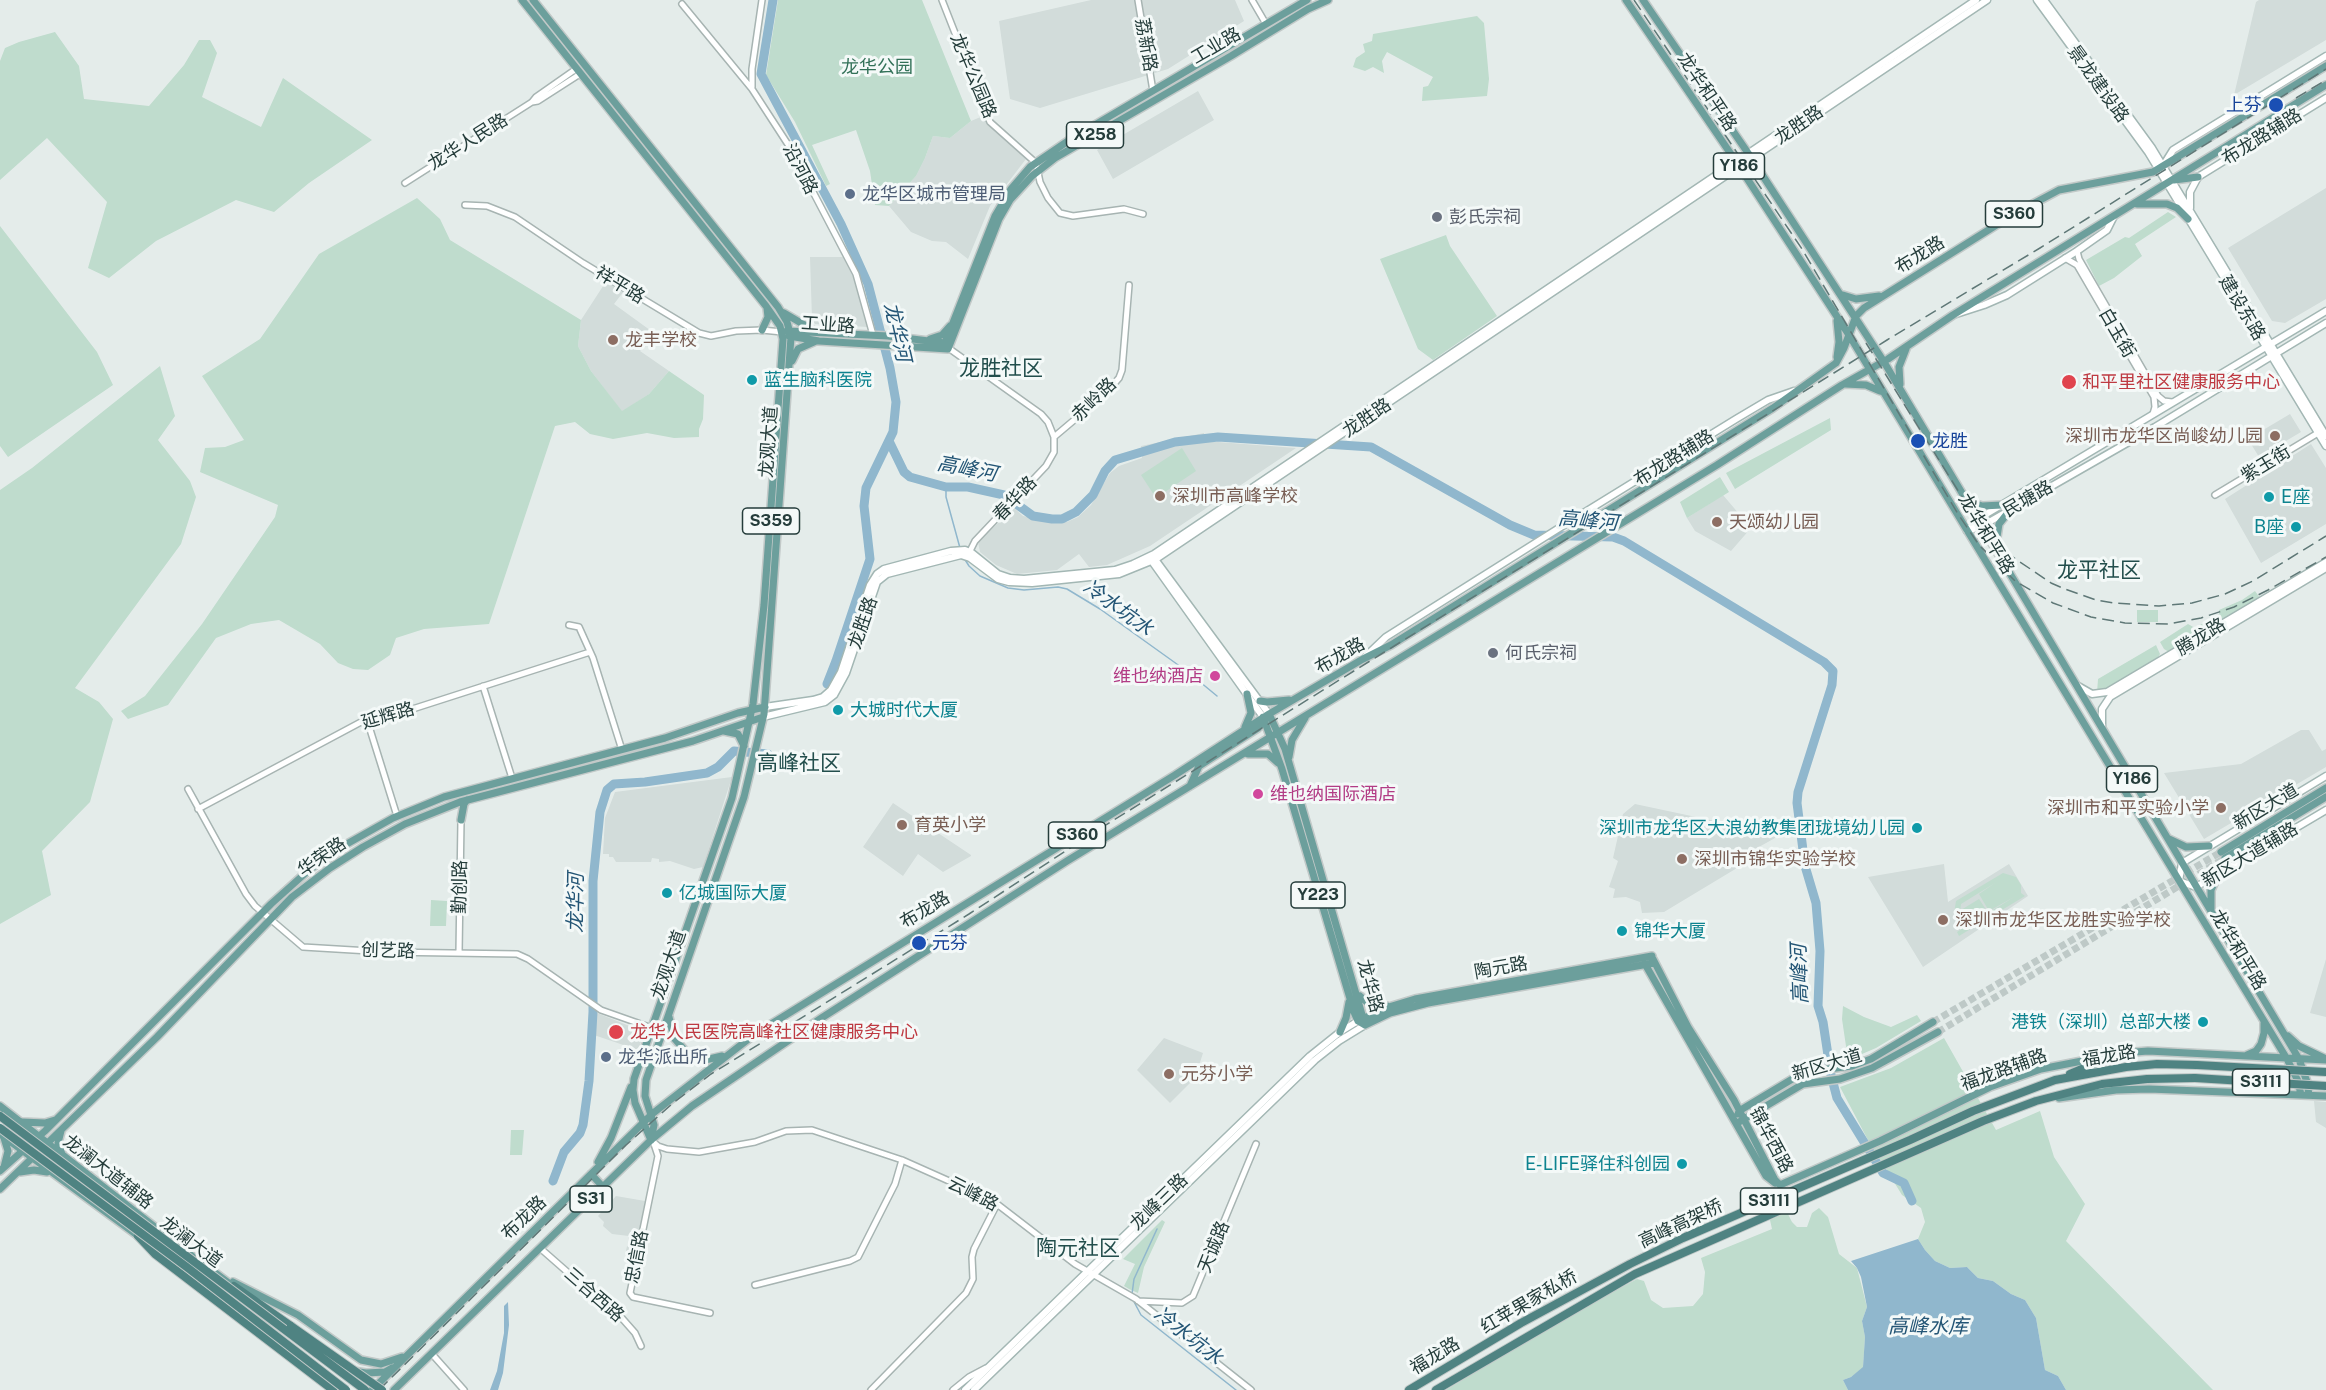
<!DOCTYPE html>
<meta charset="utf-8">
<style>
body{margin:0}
canvas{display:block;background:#e4ecea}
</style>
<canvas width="2326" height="1390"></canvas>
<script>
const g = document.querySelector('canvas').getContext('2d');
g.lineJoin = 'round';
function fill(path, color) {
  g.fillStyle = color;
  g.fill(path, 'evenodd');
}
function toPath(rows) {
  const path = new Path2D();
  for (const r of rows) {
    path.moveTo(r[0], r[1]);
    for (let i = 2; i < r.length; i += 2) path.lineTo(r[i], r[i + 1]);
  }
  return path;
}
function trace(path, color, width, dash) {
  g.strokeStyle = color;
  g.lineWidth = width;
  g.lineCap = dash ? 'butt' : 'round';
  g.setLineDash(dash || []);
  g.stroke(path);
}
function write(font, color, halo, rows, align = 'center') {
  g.font = font + ' "Public Sans","Noto Sans SC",sans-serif';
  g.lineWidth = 6;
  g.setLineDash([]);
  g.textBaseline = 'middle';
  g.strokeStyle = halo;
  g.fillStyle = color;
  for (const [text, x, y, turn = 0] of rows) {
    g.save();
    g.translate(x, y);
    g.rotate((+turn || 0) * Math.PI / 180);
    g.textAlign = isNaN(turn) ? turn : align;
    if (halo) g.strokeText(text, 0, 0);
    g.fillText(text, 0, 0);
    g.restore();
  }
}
const built = toPath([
 [1091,0,1235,0,1244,21,1168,69,1040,108,1010,99,999,21],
 [2259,0,2326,0,2326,40,2234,95,2256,2],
 [1198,91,1214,120,1113,179,1097,150],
 [983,116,987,123,1026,159,990,206,968,259,946,242,932,241,911,232,889,206,916,176,925,158,933,136,950,138,971,121],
 [2326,188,2326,299,2285,323,2272,321,2228,248],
 [810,257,843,257,857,285,868,327,815,324,812,319],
 [607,280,624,291,614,304,654,333,640,351,669,371,649,394,622,412,591,371,578,346,581,320],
 [2290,414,2301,432,2259,457,2248,439],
 [1204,433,1205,441,1296,448,1150,546,1107,565,1089,567,1079,554,1057,570,1017,574,996,565,980,552,978,542,1014,508,1023,516,1052,522,1067,522,1078,517,1091,505,1110,473,1119,466,1142,458,1141,446],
 [2311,444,2326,468,2326,524,2261,563,2225,499],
 [1723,495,1751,528,1731,551,1695,531,1687,518],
 [2301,730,2309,730,2322,751,2326,749,2326,767,2204,839,2164,773,2241,764],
 [732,777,703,867,694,869,670,861,659,862,659,859,652,858,651,862,616,862,613,857,609,857,609,854,603,854,605,818,615,792],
 [893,803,971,855,971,856,943,872,918,854,903,876,863,847],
 [1635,804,1776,834,1775,838,1750,852,1747,862,1664,912,1642,913,1640,902,1626,897,1613,898,1615,889,1609,887,1618,861,1613,858,1623,814],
 [1944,864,1948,902,2009,864,2028,896,1923,967,1868,877],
 [2326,959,2326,1017,2310,1013],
 [597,1013,637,1029,641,1042,638,1050,594,1035],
 [1164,1038,1203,1053,1195,1078,1170,1103,1137,1070],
 [2314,1101,2326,1102,2326,1128,2316,1122],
 [616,1196,645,1201,635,1257,625,1256,629,1236,612,1234,603,1226,604,1222,598,1216]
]);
const green = toPath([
 [778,0,922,0,971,121,950,138,933,136,925,158,916,176,889,206,875,205,870,171,856,130,812,145,830,184,826,186,795,122,766,75],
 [1477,16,1484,23,1489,79,1487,96,1422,101,1423,87,1428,86,1433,77,1387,52,1382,61,1384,73,1373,67,1365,71,1353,67,1356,58,1365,52,1363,44,1372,41,1373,34],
 [55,32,79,66,84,99,149,106,184,65,199,40,210,40,217,53,202,97,261,127,283,78,372,140,309,183,274,212,236,200,156,241,109,278,88,268,107,202,47,138,0,180,0,61,5,48,19,42],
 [417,198,440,219,450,240,581,320,578,346,591,371,622,411,649,394,669,371,704,395,703,419,699,429,699,437,674,438,647,433,613,439,590,434,575,422,555,426,489,624,424,629,396,638,390,655,368,670,353,669,338,663,320,644,279,620,251,624,216,638,168,705,128,719,121,711,145,696,202,624,275,517,278,505,200,472,205,448,225,447,244,440,202,376,260,339,319,254],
 [2168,212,2176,217,2135,244,2142,256,2114,278,2099,286,2086,260,2125,237,2129,238],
 [0,226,97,352,113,385,8,457,0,446],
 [1446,235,1450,246,1497,316,1433,360,1418,349,1380,259],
 [160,366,175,416,158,440,190,481,196,497,181,544,75,688,99,702,113,719,90,802,42,851,51,895,0,924,0,490,32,468],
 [1830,418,1831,430,1735,489,1726,473],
 [1182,448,1196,471,1156,498,1141,475],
 [1720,477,1729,492,1687,518,1680,502],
 [2255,591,2260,598,2169,652,2164,649,2160,642,2188,624,2195,628,2219,614,2219,610,2242,600],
 [2137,610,2158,610,2158,622,2137,622],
 [2156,645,2160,654,2157,659,2105,690,2097,693,2098,679],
 [2003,873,2016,877,2021,885,2021,893,2025,896,1959,936,1957,932,1966,926,1958,922,1954,914,1956,901],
 [1995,883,1979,894,1989,911,2014,897,1977,920,1971,922,1964,920,1960,912,1961,904],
 [1979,899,1985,908,1966,919,1961,910],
 [431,900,447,901,446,926,430,926],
 [1843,1006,1864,1017,1891,1027,1917,1015,1921,1021,1876,1048,1855,1057,1847,1053,1842,1019],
 [1944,1038,1996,1130,2040,1111,2054,1157,2085,1204,2066,1241,2213,1390,2066,1390,2058,1376,2045,1370,2036,1318,2025,1300,2011,1294,1993,1281,1978,1278,1967,1267,1950,1268,1935,1261,1925,1250,1918,1239,1925,1222,1921,1208,1902,1195,1868,1140,1840,1087,1891,1068],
 [511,1130,524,1130,522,1155,510,1155],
 [1819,1208,1828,1217,1839,1254,1857,1268,1867,1307,1862,1321,1865,1337,1863,1368,1851,1377,1843,1380,1848,1390,1446,1390,1573,1313,1637,1279,1644,1281,1651,1300,1663,1308,1693,1306,1703,1294,1705,1272,1701,1258,1772,1229,1770,1220,1787,1212,1792,1222,1797,1227,1807,1227,1812,1213],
 [1162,1220,1165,1222,1144,1267,1138,1293,1129,1289,1124,1286,1135,1264,1123,1259]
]);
const water = toPath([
 [1918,1239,1925,1250,1935,1261,1950,1268,1967,1267,1978,1278,1993,1281,2011,1294,2025,1300,2036,1318,2045,1370,2058,1376,2066,1390,1848,1390,1843,1380,1851,1377,1863,1367,1865,1337,1862,1321,1867,1307,1861,1277,1857,1268,1851,1261],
 [508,1302,509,1325,503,1373,498,1390,490,1390,497,1371,504,1333,504,1306]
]);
const stream = toPath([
 [946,487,946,497,960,548],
 [964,558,969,566,980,576,1008,588,1024,590,1058,587,1067,589,1100,609,1188,672,1217,696],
 [1132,1294,1134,1279,1157,1229],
 [1132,1298,1141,1315,1236,1390]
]);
const river = toPath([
 [773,0,761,74,841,224,868,284,890,368,896,402,893,432,866,488,864,506,870,559,836,661,827,684],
 [889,441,904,472,910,477,946,487,968,487,1004,495,1033,516,1052,519,1062,519,1076,512,1093,495,1105,471,1115,460,1175,442,1218,437,1371,447,1510,525,1534,535,1613,537,1624,541,1824,662,1833,671,1832,685,1798,792,1797,803,1805,866,1816,903,1820,951,1818,1006,1823,1022,1831,1075,1837,1098,1883,1173,1904,1183,1912,1201],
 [553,1181,564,1152,580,1133,583,1125,589,1081,593,1012,593,881,600,812,607,790,614,784,645,782,707,773,718,767,734,751,768,754]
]);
const primaryTunnel = toPath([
 [1933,1022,2221,852],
 [1938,1032,2225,858]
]);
const tertiary = toPath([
 [942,0,990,122,1036,163,1040,182,1048,198,1060,213,1073,216,1124,209,1143,214],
 [1138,0,1153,91],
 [1252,0,1266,24],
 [682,4,752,89,789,146,856,274,873,335],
 [752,87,752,69,762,0],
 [532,102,538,101,580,74],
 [405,183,532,102,536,97,576,69],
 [465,205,487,206,515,217,583,263,699,333,711,336,736,331,762,330,782,332],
 [2077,251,2079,259,2158,396,2164,401,2172,402],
 [2065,258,2077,265,2154,397,2155,407,2153,414],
 [947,347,1041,414,1048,422,1054,437,1054,452,1046,466,975,541,968,555],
 [1054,437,1105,394,1119,378,1122,370,1129,285],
 [2215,495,2318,433],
 [569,625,579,627,593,658,622,750],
 [483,686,512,778],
 [368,723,397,816],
 [188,789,246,894,255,906,303,947,386,952,517,954,528,959,601,1010,652,1028],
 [198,809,361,722,372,722,590,652],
 [459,953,461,820],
 [651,1140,658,1146,667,1149,699,1152,755,1142,786,1131,812,1130,902,1160,976,1193,997,1204,1075,1264,1136,1299,1251,1390],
 [654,1144,658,1156,630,1293,633,1297,710,1313],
 [540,1248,581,1284,586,1292,620,1316,635,1333,641,1346],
 [755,1285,850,1261,858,1257,895,1184,902,1160],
 [1138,1301,1182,1303,1193,1296,1256,1144],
 [432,1354,464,1390],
 [871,1390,966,1293,973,1279,972,1257,974,1249,997,1204],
 [953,1390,969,1377,986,1368]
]);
const secondary = toPath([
 [2037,0,2148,152,2326,446],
 [2044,0,2152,148,2326,436],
 [2163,166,2173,150,2326,56],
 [2190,208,2190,192,2198,177,2326,98],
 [1956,314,1984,305,2007,295,2077,251,2107,230,2114,216],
 [1967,531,1978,519,2326,311],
 [1968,531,1982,526,2155,427,2326,323],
 [1154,558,1269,714],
 [1151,560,1263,717],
 [1365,657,1386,637,1556,530,1736,419,1768,400,1794,391],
 [2078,686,2092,694,2107,692,2326,562],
 [765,707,813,700,823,697,831,690,841,672,870,585,877,574,884,569,951,551,965,550,972,553,998,574,1010,578,1024,579,1115,570,1133,564,1154,554,1976,0],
 [763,717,825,702,834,695,846,673,877,582,887,574,961,555,970,558,998,579,1009,582,1032,583,1119,574,1156,559,1987,0],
 [2102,727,2102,709,2110,697,2326,568],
 [2326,776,2182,863,2179,881,2196,887,2326,810],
 [965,1390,1310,1056,1340,1032,1358,1021],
 [974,1390,1315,1060,1339,1041,1365,1025]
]);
const primary = toPath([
 [522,0,766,306,780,326,783,339,764,605,753,704,732,798,634,1079,633,1090,635,1103,651,1140],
 [533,0,778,307,787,322,791,337,764,714,744,797,646,1080,645,1096,654,1125,651,1140],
 [1626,0,1737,163,1849,335,2287,1059,2298,1081,2301,1095],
 [1643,0,1748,153,1884,362,2299,1059,2307,1082,2309,1095],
 [2174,180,2198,177],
 [2137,204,2167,204,2177,208,2188,219],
 [1843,295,1856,299,1879,296],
 [784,313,813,330],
 [1837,321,1839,342,1837,357],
 [762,330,768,317,767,308],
 [787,331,888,336,945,343,995,216,1011,189,1030,167,1071,139,1307,0],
 [789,336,819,341,948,349,999,219,1010,200,1032,176,1055,158,1231,56,1308,9,1328,0],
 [930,339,942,335,950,326],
 [792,361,798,349,816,341],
 [1845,384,1866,385,1880,391],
 [1900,384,1899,367,1906,349],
 [1968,501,1982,506,2002,505],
 [1998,550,1997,537,1999,524,2011,509],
 [1260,701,1267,702,1289,700],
 [1269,714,1285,749,1365,1025],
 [1263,717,1282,769,1354,1012,1358,1021,1365,1025],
 [1245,727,1251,713,1247,694],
 [724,731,738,734,744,746],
 [1248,754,1268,754,1278,763],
 [1289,757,1292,740,1305,718],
 [1190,786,1199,766,1258,728,1266,718],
 [461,820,464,804,467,800],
 [2169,839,2186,847,2209,846],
 [2221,852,2326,788],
 [2225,858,2326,797],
 [2211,909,2211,890,2219,873],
 [1653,959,1688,1027,1734,1100,1775,1180,1780,1185],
 [1645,964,1766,1176,1775,1183],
 [1360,996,1370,1005,1387,1006],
 [669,1017,674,1038,688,1054,705,1060,722,1056],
 [1360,1020,1392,1006,1415,999,1652,956],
 [1365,1025,1390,1013,1428,1003,1654,963],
 [1340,1032,1346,1018,1349,1002],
 [2288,1036,2299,1046,2324,1058],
 [2247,1055,2256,1051,2261,1044,2264,1033,2264,1023],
 [2059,1098,2116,1090,2149,1089,2326,1096],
 [0,1106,192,1256],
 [1738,1114,1739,1111,1799,1075,1812,1071,1852,1066,1871,1059,1933,1022],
 [22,1122,45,1123,55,1120],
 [1739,1122,1803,1084,1840,1079,1872,1068,1938,1032],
 [0,1134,141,1238],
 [598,1162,611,1138,631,1087],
 [4,1167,8,1151,4,1138],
 [49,1169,52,1161,63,1157,58,1143,61,1131],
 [0,1171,45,1131,271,904,310,869,345,845,393,818,444,797,665,738,738,713,765,707],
 [20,1172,34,1170,47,1172],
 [591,1174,603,1187],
 [1780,1185,1880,1141,1990,1087,2041,1069,2123,1053,2148,1051,2326,1060],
 [0,1189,157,1037,292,897,330,868,363,847,405,824,460,802,693,741,763,717],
 [201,1262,238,1290],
 [233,1282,298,1315,361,1360,381,1364,402,1357],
 [336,1366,346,1370,366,1373,385,1372,392,1368],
 [372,1390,652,1114,755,1034,1175,775,1269,714,1363,659,1391,645,1773,408,1836,363,1844,348,1856,316,1864,308,2014,214,2059,190,2153,172,2326,66],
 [394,1390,651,1140,692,1106,823,1017,1067,861,1717,465,1842,385,1888,359,1953,315,2326,85]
]);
const trunk = toPath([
 [2070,1074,2115,1055],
 [138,1236,155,1254,333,1390],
 [234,1286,291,1326],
 [1409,1390,1521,1323,1630,1264,1683,1238,1910,1140,1973,1111,2055,1080,2126,1067,2157,1064,2197,1065],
 [1436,1390,1635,1274,1983,1121,2036,1101,2102,1084,2147,1079,2195,1078]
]);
const rail = toPath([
 [1634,0,1802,249,1958,514,1979,545,2015,581,2053,603,2091,617,2125,623,2168,624,2201,618,2234,607,2268,590,2326,557],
 [2296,98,2326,80],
 [1866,343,1982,529,1998,547,2051,583,2065,589,2096,600,2114,603,2159,606,2192,603,2225,594,2253,581,2326,536],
 [379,1390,626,1145,673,1103,711,1074,969,914,1101,828,1887,340,2040,248,2326,69]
]);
const trunkBridge = toPath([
 [2197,1065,2326,1072],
 [2195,1078,2326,1086],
 [0,1116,365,1390],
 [0,1128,188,1268,346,1390],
 [291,1326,382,1390]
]);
const markers = [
 [2276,105,8,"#1a4fb4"],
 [850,194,6,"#5c6f8a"],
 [1437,217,6,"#6b7280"],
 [613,340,6,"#8d6e63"],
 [752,380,6,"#0f9aa8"],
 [2069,382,8,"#e0444e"],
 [2275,436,6,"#8d6e63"],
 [1918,441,8,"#1a4fb4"],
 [1160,496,6,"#8d6e63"],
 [2269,497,6,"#0f9aa8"],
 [1717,522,6,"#8d6e63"],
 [2296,527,6,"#0f9aa8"],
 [1493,653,6,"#6b7280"],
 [1215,676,6,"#d1479c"],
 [838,710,6,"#0f9aa8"],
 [1258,794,6,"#d1479c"],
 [2221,808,6,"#8d6e63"],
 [902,825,6,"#8d6e63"],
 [1917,828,6,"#0f9aa8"],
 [1682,859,6,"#8d6e63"],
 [667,893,6,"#0f9aa8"],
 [1943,920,6,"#8d6e63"],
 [1622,931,6,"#0f9aa8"],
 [919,943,8,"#1a4fb4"],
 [2203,1022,6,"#0f9aa8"],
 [616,1032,8,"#e0444e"],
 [606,1057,6,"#5c6f8a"],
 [1169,1074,6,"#8d6e63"],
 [1682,1164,6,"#0f9aa8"]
];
const shields = [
 [1095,135,57],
 [1739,166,51],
 [2014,214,57],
 [771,521,57],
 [2132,779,51],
 [1077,835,57],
 [1318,895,54],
 [2261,1082,57],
 [591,1199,42],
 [1769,1201,57]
];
const shieldNames = [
 ["X258",1095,135],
 ["Y186",1739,166],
 ["S360",2014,214],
 ["S359",771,521],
 ["Y186",2132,779],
 ["S360",1077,835],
 ["Y223",1318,895],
 ["S3111",2261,1082],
 ["S31",591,1199],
 ["S3111",1769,1201]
];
const streetNames = [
 ["荔新路",1146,45,80],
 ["工业路",1216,46,-30],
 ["龙华公园路",973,76,67],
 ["景龙建设路",2098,84,54],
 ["龙华和平路",1707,92,56],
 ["龙胜路",1799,125,-34],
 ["布龙路辅路",2262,137,-32],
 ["龙华人民路",468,142,-32],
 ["沿河路",800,169,63],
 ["布龙路",1920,255,-32],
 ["祥平路",620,285,31],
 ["建设东路",2242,308,59],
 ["工业路",828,325,4],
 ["白玉街",2117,333,60],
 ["赤岭路",1094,400,-44],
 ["龙胜路",1367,418,-34],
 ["龙观大道",769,442,-86],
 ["布龙路辅路",1674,458,-32],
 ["紫玉街",2266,464,-31],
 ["春华路",1015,499,-47],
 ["民塘路",2028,499,-30],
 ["龙华和平路",1986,534,59],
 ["龙胜路",863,623,-71],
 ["腾龙路",2201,637,-31],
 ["布龙路",1340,656,-30],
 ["延辉路",388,716,-16],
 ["新区大道",2266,807,-31],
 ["新区大道辅路",2250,855,-31],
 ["华荣路",322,857,-35],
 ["勤创路",460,887,-89],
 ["布龙路",925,910,-31],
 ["龙华和平路",2238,950,59],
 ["创艺路",388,951,2],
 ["龙观大道",669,965,-71],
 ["陶元路",1501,968,-10],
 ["龙华路",1370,986,75],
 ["福龙路",2109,1056,-9],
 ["新区大道",1827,1065,-16],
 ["福龙路辅路",2004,1070,-20],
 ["锦华西路",1771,1140,62],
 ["龙澜大道辅路",108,1172,38],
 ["云峰路",973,1194,27],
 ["龙峰三路",1159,1202,-44],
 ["布龙路",524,1218,-44],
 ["高峰高架桥",1681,1224,-25],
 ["龙澜大道",191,1242,37],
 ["天诚路",1214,1247,-68],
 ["忠信路",637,1257,-79],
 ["三合西路",594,1295,41],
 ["红苹果家私桥",1529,1302,-30],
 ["福龙路",1435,1356,-31]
];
const parkNames = [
 ["龙华公园",877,67]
];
const transitNames = [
 ["上芬",2262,105,"right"],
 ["龙胜",1932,441],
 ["元芬",932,943]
];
const serviceNames = [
 ["龙华区城市管理局",862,194],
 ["龙华派出所",618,1057]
];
const worshipNames = [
 ["彭氏宗祠",1449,217],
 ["何氏宗祠",1505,653]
];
const educationNames = [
 ["龙丰学校",625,340],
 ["深圳市龙华区尚峻幼儿园",2263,436,"right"],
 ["深圳市高峰学校",1172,496],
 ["天颂幼儿园",1729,522],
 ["深圳市和平实验小学",2209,808,"right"],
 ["育英小学",914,825],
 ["深圳市锦华实验学校",1694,859],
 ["深圳市龙华区龙胜实验学校",1955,920],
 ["元芬小学",1181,1074]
];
const cultureNames = [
 ["蓝生脑科医院",764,380],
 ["E座",2281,497],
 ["B座",2284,527,"right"],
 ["大城时代大厦",850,710],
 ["深圳市龙华区大浪幼教集团珑境幼儿园",1905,828,"right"],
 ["亿城国际大厦",679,893],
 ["锦华大厦",1634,931],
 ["港铁（深圳）总部大楼",2191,1022,"right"],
 ["E-LIFE驿住科创园",1670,1164,"right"]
];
const healthNames = [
 ["和平里社区健康服务中心",2082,382],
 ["龙华人民医院高峰社区健康服务中心",630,1032]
];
const hotelNames = [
 ["维也纳酒店",1203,676],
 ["维也纳国际酒店",1270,794,"left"]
];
const waterNames = [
 ["龙华河",897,332,77],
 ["高峰河",967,469,11],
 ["高峰河",1588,521,5],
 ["冷水坑水",1118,608,36],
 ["龙华河",576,903,-89],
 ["高峰河",1800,974,-92],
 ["高峰水库",1928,1327],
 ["冷水坑水",1188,1336,38]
];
const quarterNames = [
 ["龙胜社区",1001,369],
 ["龙平社区",2099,571],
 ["高峰社区",799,764],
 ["陶元社区",1078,1249]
];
fill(built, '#d2dcda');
fill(green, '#bfdccd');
fill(water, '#90b7cd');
trace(stream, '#90b7cd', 1.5);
trace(river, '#90b7cd', 9);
trace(primaryTunnel, '#bec9c7', 7, [7, 3.5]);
trace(tertiary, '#a7b4b2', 8);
trace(secondary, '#a3b7b4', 9);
trace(primary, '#c2c9c8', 10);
trace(trunk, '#c2c9c8', 10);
trace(tertiary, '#fff', 5);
trace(secondary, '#fff', 6);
trace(primary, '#6c9f9c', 7);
trace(trunk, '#4f8382', 8);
trace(rail, '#5f7877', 1.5, [12, 6]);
trace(trunkBridge, '#c2c9c8', 10, []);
trace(trunkBridge, '#4f8382', 8);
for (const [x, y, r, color] of markers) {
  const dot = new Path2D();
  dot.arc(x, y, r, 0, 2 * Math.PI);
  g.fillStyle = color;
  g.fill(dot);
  trace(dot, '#f4f9f8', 2);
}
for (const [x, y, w] of shields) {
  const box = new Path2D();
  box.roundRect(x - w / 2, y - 13, w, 26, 4.5);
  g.fillStyle = '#f4f9f8';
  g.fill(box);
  trace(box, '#253d3b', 1.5);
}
write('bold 16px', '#253d3b', null, shieldNames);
write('18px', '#253d3b', '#f4f9f8', streetNames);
write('18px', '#327158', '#f4f9f8', parkNames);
write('18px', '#164399', '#f4f9f8', transitNames, 'left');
write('18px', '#4e5e75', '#f4f9f8', serviceNames, 'left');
write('18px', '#5b616d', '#f4f9f8', worshipNames, 'left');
write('18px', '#785e54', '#f4f9f8', educationNames, 'left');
write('18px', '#0d838f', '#f4f9f8', cultureNames, 'left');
write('18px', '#be3a42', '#f4f9f8', healthNames, 'left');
write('18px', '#b23c85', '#f4f9f8', hotelNames, 'right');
write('italic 20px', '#235575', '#f4f9f8', waterNames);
write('21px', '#224e4c', '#f4f9f8', quarterNames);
</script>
